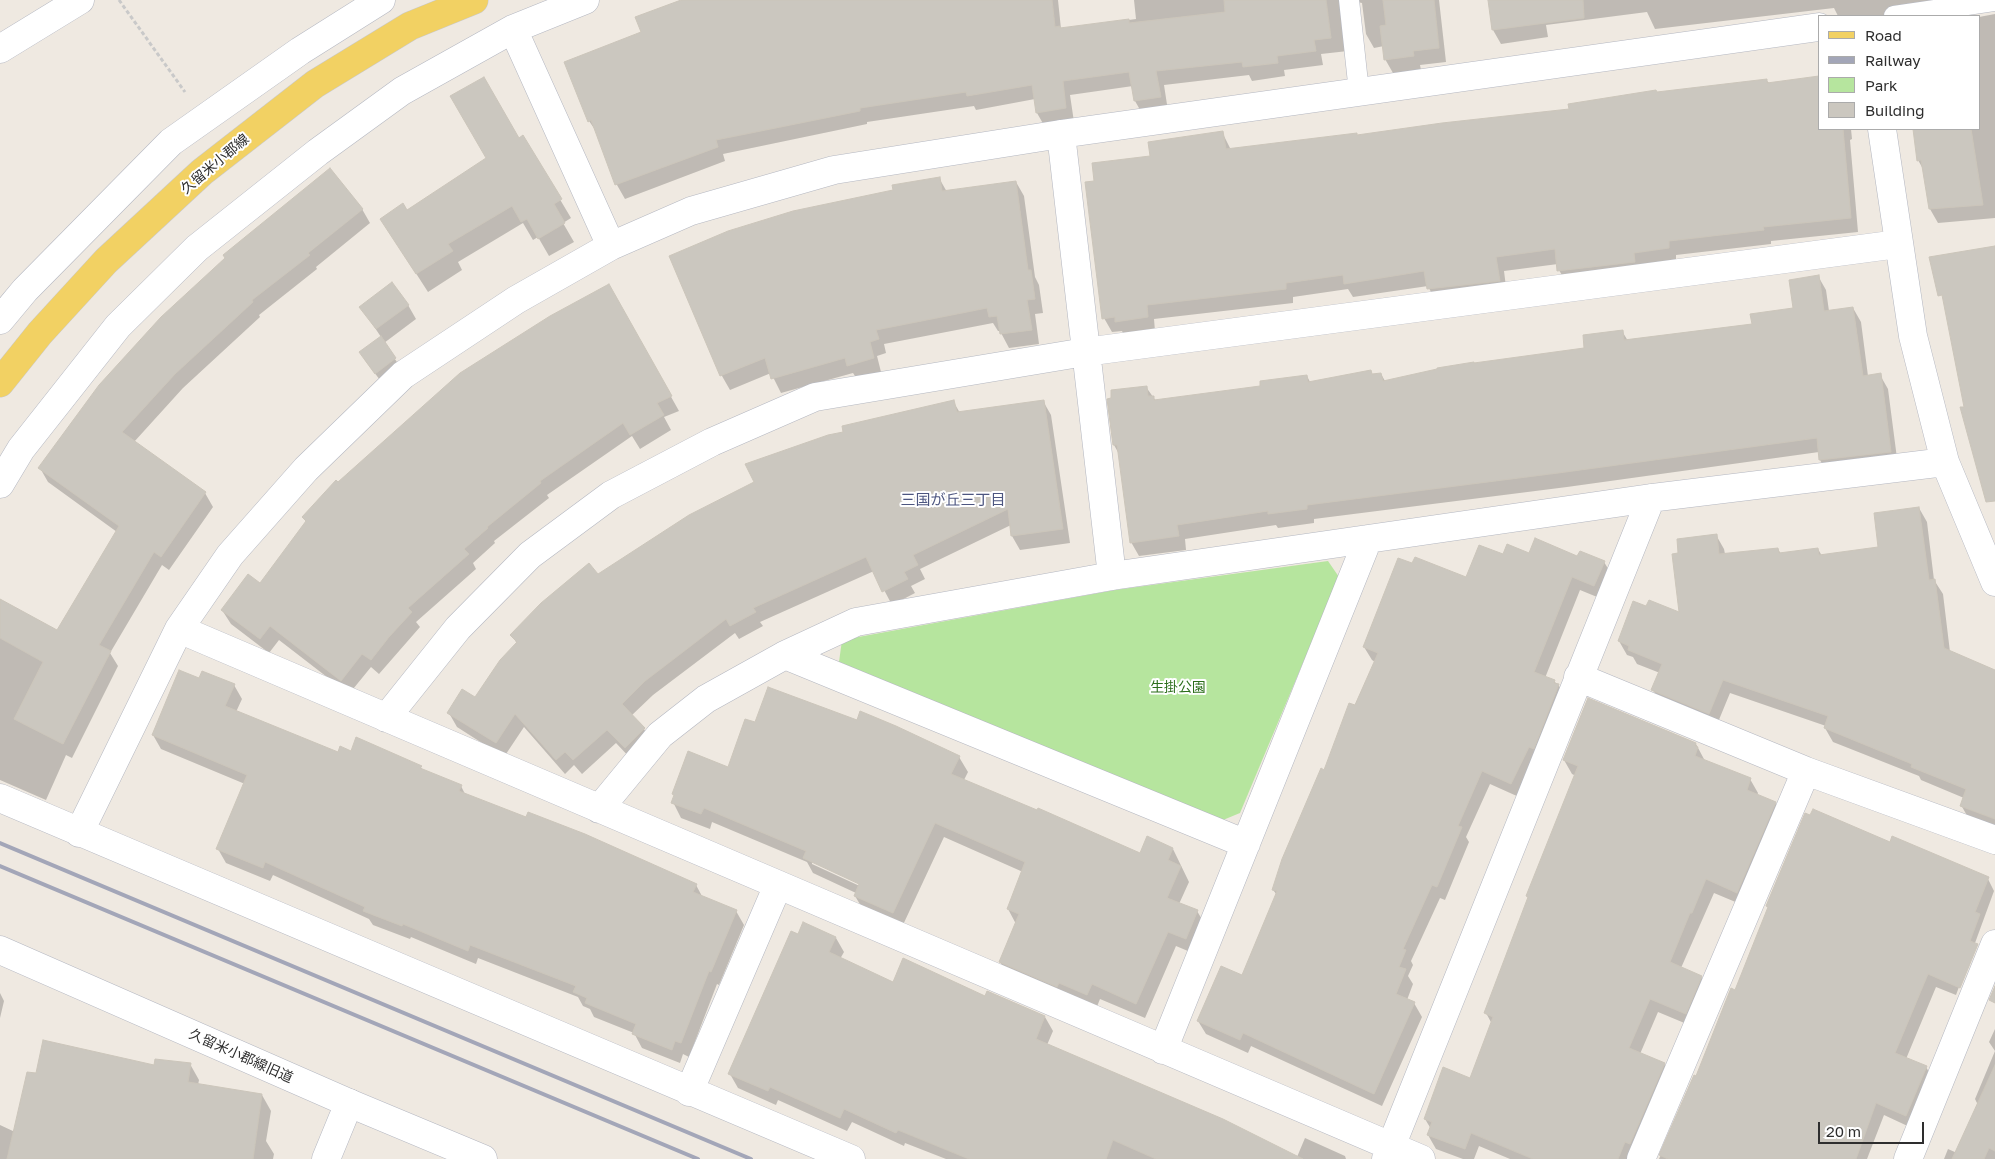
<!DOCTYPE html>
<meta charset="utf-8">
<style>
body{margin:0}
#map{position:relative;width:1995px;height:1159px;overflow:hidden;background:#efe9e1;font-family:"Golos Text",sans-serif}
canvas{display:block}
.legend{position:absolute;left:1818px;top:15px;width:162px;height:115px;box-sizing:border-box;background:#fff;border:1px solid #ababab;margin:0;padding:6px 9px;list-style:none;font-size:15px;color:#2e2e2e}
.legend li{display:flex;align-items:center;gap:10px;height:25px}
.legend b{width:25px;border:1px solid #ababab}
.scale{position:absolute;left:1818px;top:1122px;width:106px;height:22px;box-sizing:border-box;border:2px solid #2e2e2e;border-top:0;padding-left:6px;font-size:15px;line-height:18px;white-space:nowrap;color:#2e2e2e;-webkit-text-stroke:4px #fff;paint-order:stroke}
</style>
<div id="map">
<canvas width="1995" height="1159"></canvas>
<ul class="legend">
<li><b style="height:6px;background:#f2d163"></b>Road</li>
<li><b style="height:6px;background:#a3a6b8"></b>Railway</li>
<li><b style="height:14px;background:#b6e59e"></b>Park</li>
<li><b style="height:14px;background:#cbc7bf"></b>Building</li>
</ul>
<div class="scale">20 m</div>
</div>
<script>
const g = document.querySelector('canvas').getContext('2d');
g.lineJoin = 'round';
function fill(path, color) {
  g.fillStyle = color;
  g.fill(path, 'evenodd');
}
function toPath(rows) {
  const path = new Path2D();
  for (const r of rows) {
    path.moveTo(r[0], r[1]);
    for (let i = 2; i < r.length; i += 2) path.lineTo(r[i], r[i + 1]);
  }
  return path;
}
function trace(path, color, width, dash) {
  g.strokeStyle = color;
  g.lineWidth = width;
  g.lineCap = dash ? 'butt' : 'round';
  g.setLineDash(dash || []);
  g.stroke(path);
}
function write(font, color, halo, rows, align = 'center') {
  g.font = font + ' "Golos Text","Noto Sans JP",sans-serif';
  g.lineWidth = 4;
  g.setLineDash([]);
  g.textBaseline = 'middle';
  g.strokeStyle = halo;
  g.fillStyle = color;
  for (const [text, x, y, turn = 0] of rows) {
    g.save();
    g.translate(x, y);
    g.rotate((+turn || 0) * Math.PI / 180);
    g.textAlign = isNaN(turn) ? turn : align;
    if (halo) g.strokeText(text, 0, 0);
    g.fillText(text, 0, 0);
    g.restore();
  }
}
const green = toPath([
 [1328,561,1339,577,1240,813,1223,820,839,662,842,640,1115,590]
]);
const shadow = toPath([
 [692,0,1058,0,1061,29,1136,19,1134,0,1439,0,1446,62,1420,65,1421,70,1393,73,1385,59,1384,46,1374,48,1366,34,1362,3,1357,2,1348,51,1321,54,1323,65,1284,70,1285,76,1252,81,1249,75,1164,85,1168,111,1143,115,1135,101,1133,86,1070,95,1074,122,1045,127,1037,113,1035,99,976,110,974,106,867,122,867,124,723,154,725,161,625,199,617,185,598,134,589,121,642,33],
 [1490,0,1995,0,1912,16,1838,16,1834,8,1655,29,1647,12,1546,25,1548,37,1501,44,1493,30],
 [1995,14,1995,218,1938,223,1930,209,1923,169,1918,160,1914,129,1979,129,1979,17],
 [1766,80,1819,129,1851,129,1852,139,1850,140,1858,232,1771,241,1771,244,1676,255,1676,262,1567,284,1559,270,1558,264,1504,271,1507,295,1436,302,1428,286,1353,297,1348,289,1293,297,1293,303,1154,319,1155,331,1124,335,1122,331,1112,332,1104,318,1095,182,1151,157,1222,132,1231,150,1357,136,1570,110,1657,94],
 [523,137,571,218,563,223,574,242,549,256,538,237,533,240,523,223,458,262,462,270,428,292,381,219,406,211],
 [939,178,947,192,1016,182,1024,196,1035,277,1039,285,1043,313,1035,314,1039,344,1009,348,1000,331,998,331,993,323,884,344,886,353,877,356,881,372,857,379,853,373,781,393,771,373,730,390,722,376,671,257],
 [362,209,370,223,316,267,317,269,259,315,260,317,183,388,134,442,205,493,213,507,169,570,162,565,110,653,118,666,72,758,66,755,46,800,0,780,0,601,58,632,117,532,48,482,40,468],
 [1818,276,1826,290,1829,311,1853,308,1861,322,1868,376,1880,375,1888,389,1898,466,1828,474,1820,460,1819,452,1567,487,1314,519,1314,523,1278,528,1276,525,1185,539,1186,550,1139,556,1131,542,1119,454,1114,445,1146,387,1156,401,1262,387,1307,376,1310,382,1381,374,1385,381,1474,364,1585,349,1622,331,1628,341,1753,325,1795,309],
 [609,286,679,411,664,417,671,430,640,449,632,436,547,495,549,498,494,541,495,543,473,563,476,569,416,622,420,627,379,674,371,667,349,694,279,640,269,653,231,624,222,610,260,585,306,522,304,517,338,483],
 [408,305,416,319,384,343,399,365,380,380,364,359,381,337,361,307],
 [953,401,960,413,1043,401,1051,415,1070,543,1020,550,1012,536,1011,525,920,569,925,579,911,586,915,593,892,605,874,571,760,622,763,626,739,639,735,633,653,695,631,716,644,729,652,743,633,761,616,743,582,774,574,765,565,774,524,727,504,757,457,727,449,713,475,699,517,644,512,635,598,576],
 [1919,508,1927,522,1934,580,1943,594,1950,652,1995,677,1995,829,1969,819,1961,805,1964,798,1921,780,1919,776,1833,742,1825,728,1826,726,1730,693,1716,727,1661,704,1653,690,1660,673,1637,664,1633,657,1627,655,1619,641,1647,608,1680,614,1680,554,1716,535,1724,549,1725,554,1778,549,1781,554,1818,549,1822,556,1879,548],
 [1530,554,1604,562,1612,575,1602,599,1580,590,1545,678,1554,681,1559,686,1566,699,1519,797,1490,784,1466,837,1469,842,1445,900,1440,898,1411,961,1413,965,1408,976,1413,984,1407,1000,1414,1003,1422,1017,1382,1106,1251,1046,1248,1053,1206,1034,1198,1021,1242,976,1277,895,1273,890,1324,771,1375,662,1372,660,1364,647,1504,556],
 [199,680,234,685,242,699,236,712,338,754,351,752,421,767,423,771,461,786,465,794,696,885,703,898,736,911,744,925,719,985,717,984,689,1057,683,1054,680,1063,642,1048,634,1033,594,1017,590,1009,583,1006,578,997,478,958,476,964,411,937,410,939,373,925,369,919,273,875,270,881,226,863,218,849,245,784,161,749,153,735],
 [756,724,959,757,968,772,964,780,1141,855,1173,849,1189,882,1179,904,1197,911,1206,926,1195,954,1176,946,1145,1018,1100,999,1096,1009,1009,977,1000,962,1016,924,1008,909,1023,872,944,837,902,927,864,911,855,896,856,893,813,873,807,862,712,822,710,829,681,818,673,802,675,796,673,794,728,769],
 [812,861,865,886,864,888,812,864],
 [1696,744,1705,761,1750,779,1758,793,1757,796,1775,803,1783,816,1745,906,1714,893,1681,968,1701,977,1709,991,1694,1027,1658,1012,1640,1054,1664,1064,1672,1078,1637,1159,1510,1159,1479,1146,1474,1159,1463,1159,1436,1149,1428,1135,1431,1129,1425,1119,1470,1079,1492,1024,1486,1013,1529,898,1527,896,1576,776,1572,774,1564,760],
 [1891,844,1987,877,1994,891,1956,995,1936,987,1906,1059,1926,1067,1934,1081,1914,1129,1884,1115,1867,1159,1659,1159,1694,1077,1696,1078,1736,992,1769,909,1767,906],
 [799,936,836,938,844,952,840,959,894,983,985,998,1045,1017,1053,1031,1047,1045,1297,1157,1305,1138,1345,1156,1346,1159,946,1159,905,1143,904,1146,852,1122,847,1131,778,1100,776,1105,738,1088,730,1074],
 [0,993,4,1001,0,1018],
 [1995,1029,1995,1159,1944,1159,1948,1149,1957,1153,1978,1105,1975,1099,1995,1051,1989,1042],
 [190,1064,199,1080,198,1085,262,1095,271,1111,266,1141,274,1154,273,1159,0,1159,0,1125,15,1132,36,1075]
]);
const building = toPath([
 [681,0,1052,0,1055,27,1060,26,1060,28,1129,19,1129,23,1225,12,1224,0,1326,0,1331,38,1314,40,1316,51,1277,56,1278,63,1243,67,1242,62,1156,71,1161,97,1134,101,1129,72,1063,81,1066,108,1036,113,1032,85,967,96,966,92,860,108,860,111,716,140,718,147,615,185,591,120,588,122,564,62,641,32,635,17,681,0],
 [1383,0,1434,0,1439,48,1413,51,1414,56,1384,60,1380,26,1386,25,1383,0],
 [1488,0,1583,0,1584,18,1492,30,1488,0],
 [1819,76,1819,129,1843,129,1851,218,1763,227,1764,230,1669,241,1669,248,1634,253,1635,262,1557,271,1555,249,1496,257,1500,281,1427,289,1424,271,1344,284,1343,275,1286,283,1286,289,1147,305,1148,317,1115,322,1115,317,1102,319,1085,182,1094,181,1092,163,1150,156,1148,142,1223,131,1226,149,1357,133,1357,135,1442,123,1569,109,1568,104,1656,90,1657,92,1767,79,1767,83,1819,76],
 [484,77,519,138,523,135,562,199,554,204,565,223,538,239,527,219,521,222,512,206,448,244,453,251,416,274,380,219,403,203,407,210,486,158,450,96,484,77],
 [1913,129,1971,129,1983,205,1929,209,1921,160,1917,161,1913,129],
 [330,168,363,209,308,253,310,255,252,300,253,302,175,374,122,432,206,492,161,557,154,552,99,645,111,651,63,744,14,719,43,662,0,638,0,599,57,630,119,526,38,468,99,385,161,317,225,258,223,255,330,168],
 [940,177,942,191,1016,181,1028,270,1031,270,1035,299,1027,300,1032,330,1000,334,997,316,989,317,987,308,876,330,879,339,870,342,874,358,847,366,845,358,771,379,765,358,720,376,669,256,728,231,793,211,893,190,892,185,940,177],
 [1995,246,1995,501,1986,502,1960,407,1964,407,1942,295,1938,296,1929,257,1995,246],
 [1819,275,1824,311,1853,307,1863,376,1881,373,1891,452,1819,460,1817,438,1558,473,1307,505,1307,509,1268,514,1268,511,1177,525,1179,536,1130,543,1117,445,1113,445,1107,399,1111,398,1111,390,1147,386,1148,396,1154,396,1154,400,1260,386,1260,381,1307,375,1308,382,1371,370,1372,374,1381,373,1383,381,1437,369,1437,368,1474,362,1474,363,1584,348,1583,335,1623,330,1624,340,1752,324,1750,314,1793,308,1789,280,1819,275],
 [392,282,409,305,376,329,359,307,392,282],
 [609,284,672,396,657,403,664,415,630,435,623,423,540,481,541,483,487,527,488,528,464,549,469,554,408,608,412,612,389,637,371,660,362,654,341,681,270,626,260,639,221,610,248,574,260,583,306,521,302,517,336,480,338,482,460,373,550,316,609,284],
 [381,336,396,358,375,374,359,352,381,336],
 [954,400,957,412,1044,400,1063,529,1011,536,1008,509,913,555,918,565,904,572,908,579,882,592,866,557,753,608,756,612,730,626,726,619,645,681,622,704,645,728,625,748,607,730,573,760,565,752,556,760,515,714,496,743,447,713,462,689,475,697,500,660,517,642,510,635,541,603,589,563,598,574,689,515,754,482,745,464,828,435,843,432,842,426,954,400],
 [1919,507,1929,580,1935,579,1944,648,1995,670,1995,819,1960,806,1966,789,1911,767,1912,764,1824,728,1828,716,1723,680,1709,714,1651,690,1662,664,1628,650,1629,646,1618,641,1633,601,1646,606,1649,600,1679,612,1672,554,1678,553,1677,539,1717,534,1719,554,1778,548,1779,553,1818,548,1819,555,1878,547,1874,513,1919,507],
 [1535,538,1577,556,1580,551,1605,561,1594,586,1572,577,1534,672,1555,680,1554,683,1559,684,1534,749,1529,747,1511,784,1482,771,1458,826,1462,827,1437,887,1432,885,1403,949,1406,950,1399,967,1406,969,1396,994,1415,1002,1374,1094,1243,1033,1240,1040,1197,1021,1221,966,1242,975,1277,891,1272,890,1282,859,1321,768,1324,770,1349,703,1355,705,1378,653,1363,647,1398,558,1412,563,1415,557,1466,577,1479,545,1503,554,1507,544,1529,553,1535,538],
 [179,670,199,678,202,671,235,684,225,706,338,752,340,746,351,751,356,737,422,766,420,768,462,785,459,791,526,817,528,812,585,834,697,884,693,892,737,910,711,972,709,971,681,1043,675,1041,672,1050,632,1034,636,1024,585,1003,587,998,573,992,576,986,470,945,468,951,403,924,402,926,363,911,365,907,265,862,263,868,216,849,247,775,152,735,179,670],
 [768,687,857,720,860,711,896,726,960,756,951,774,1037,810,1038,808,1140,853,1147,836,1173,848,1168,860,1181,866,1167,898,1198,910,1186,939,1168,932,1136,1004,1092,984,1087,995,1059,983,1057,987,999,962,1019,914,1007,909,1025,862,935,823,893,913,854,896,859,884,803,858,806,851,704,808,701,814,671,803,674,795,672,794,688,751,728,767,745,719,755,722,768,687],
 [1588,698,1696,743,1695,746,1698,747,1695,756,1751,778,1747,790,1776,802,1737,893,1706,879,1692,913,1690,913,1670,962,1702,976,1686,1014,1650,999,1629,1048,1665,1063,1630,1144,1625,1142,1618,1159,1533,1159,1471,1133,1465,1149,1427,1135,1432,1122,1424,1119,1443,1067,1470,1078,1493,1017,1484,1013,1528,897,1526,896,1578,766,1563,760,1588,698],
 [1813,809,1890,842,1892,836,1989,877,1975,912,1980,914,1970,941,1978,944,1960,988,1928,974,1895,1053,1927,1066,1906,1116,1876,1103,1856,1159,1668,1159,1659,1155,1694,1075,1696,1076,1731,988,1735,990,1768,907,1766,906,1805,813,1810,815,1813,809],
 [803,922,836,937,829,952,893,982,903,958,985,996,987,991,1045,1016,1036,1039,1223,1119,1303,1159,1156,1159,1113,1140,1106,1159,969,1159,898,1130,896,1133,844,1109,840,1118,770,1087,768,1091,728,1074,791,931,798,934,803,922],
 [1995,986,1995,1003,1989,1000,1995,986],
 [43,1040,154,1065,155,1059,191,1063,188,1082,262,1094,253,1159,7,1159,27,1072,36,1073,43,1040],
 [1995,1065,1995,1151,1989,1148,1984,1159,1952,1159,1995,1065]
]);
const path = toPath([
 [119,0,185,92]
]);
const service = toPath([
 [1349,0,1359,92],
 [1894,16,1995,1]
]);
const minor = toPath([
 [513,29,611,246],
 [0,49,80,0],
 [1882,129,1913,336,1945,462,1995,582],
 [1061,134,1112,576],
 [0,320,25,290,171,142,300,51,381,0],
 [0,484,21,449,118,326,197,248,318,152,402,91,513,29,585,0],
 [179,629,1421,1159],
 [785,655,1246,844],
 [1578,677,1806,771,1995,840],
 [386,718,458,628,530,555,611,495,712,442,815,397,1085,352,1898,244],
 [0,798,851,1159],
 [599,809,660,735,706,699,785,655,856,622,1112,576,1651,498,1945,462],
 [79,833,179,629,230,555,306,469,403,375,516,300,611,246,691,211,834,170,1061,134,1819,27],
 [1163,1050,1368,539],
 [689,1092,778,885],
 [326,1159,349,1103],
 [1386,1159,1651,498],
 [1641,1159,1806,771],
 [1908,1159,1995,944]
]);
const tertiary = toPath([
 [0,950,349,1103,483,1159]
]);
const primary = toPath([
 [0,383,40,333,106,261,202,172,315,84,410,26,474,0]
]);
const rail = toPath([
 [0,843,751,1159],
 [0,866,698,1159]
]);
const streetNames = [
 ["久留米小郡線",215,164,-40],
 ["久留米小郡線旧道",241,1056,24]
];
const parkNames = [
 ["生掛公園",1178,688]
];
const neighbourhoodNames = [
 ["三国が丘三丁目",953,500]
];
fill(green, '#b6e59e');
fill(shadow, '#0003');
fill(building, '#cbc7bf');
trace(building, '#cbc5ba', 1);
trace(service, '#b4b7c1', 21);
trace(minor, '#b4b7c1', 29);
trace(tertiary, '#b4b7c1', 29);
trace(primary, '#c9c9c9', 29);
trace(path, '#c9c9c9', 3, [4, 2.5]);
trace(service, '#fff', 20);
trace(minor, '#fff', 28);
trace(tertiary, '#fff', 28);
trace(primary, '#f2d163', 28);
trace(rail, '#a3a6b8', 4);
write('14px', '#2e2e2e', '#fff', streetNames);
write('14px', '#2c6e1b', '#fff', parkNames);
write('15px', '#4d5680', '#fff', neighbourhoodNames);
</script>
